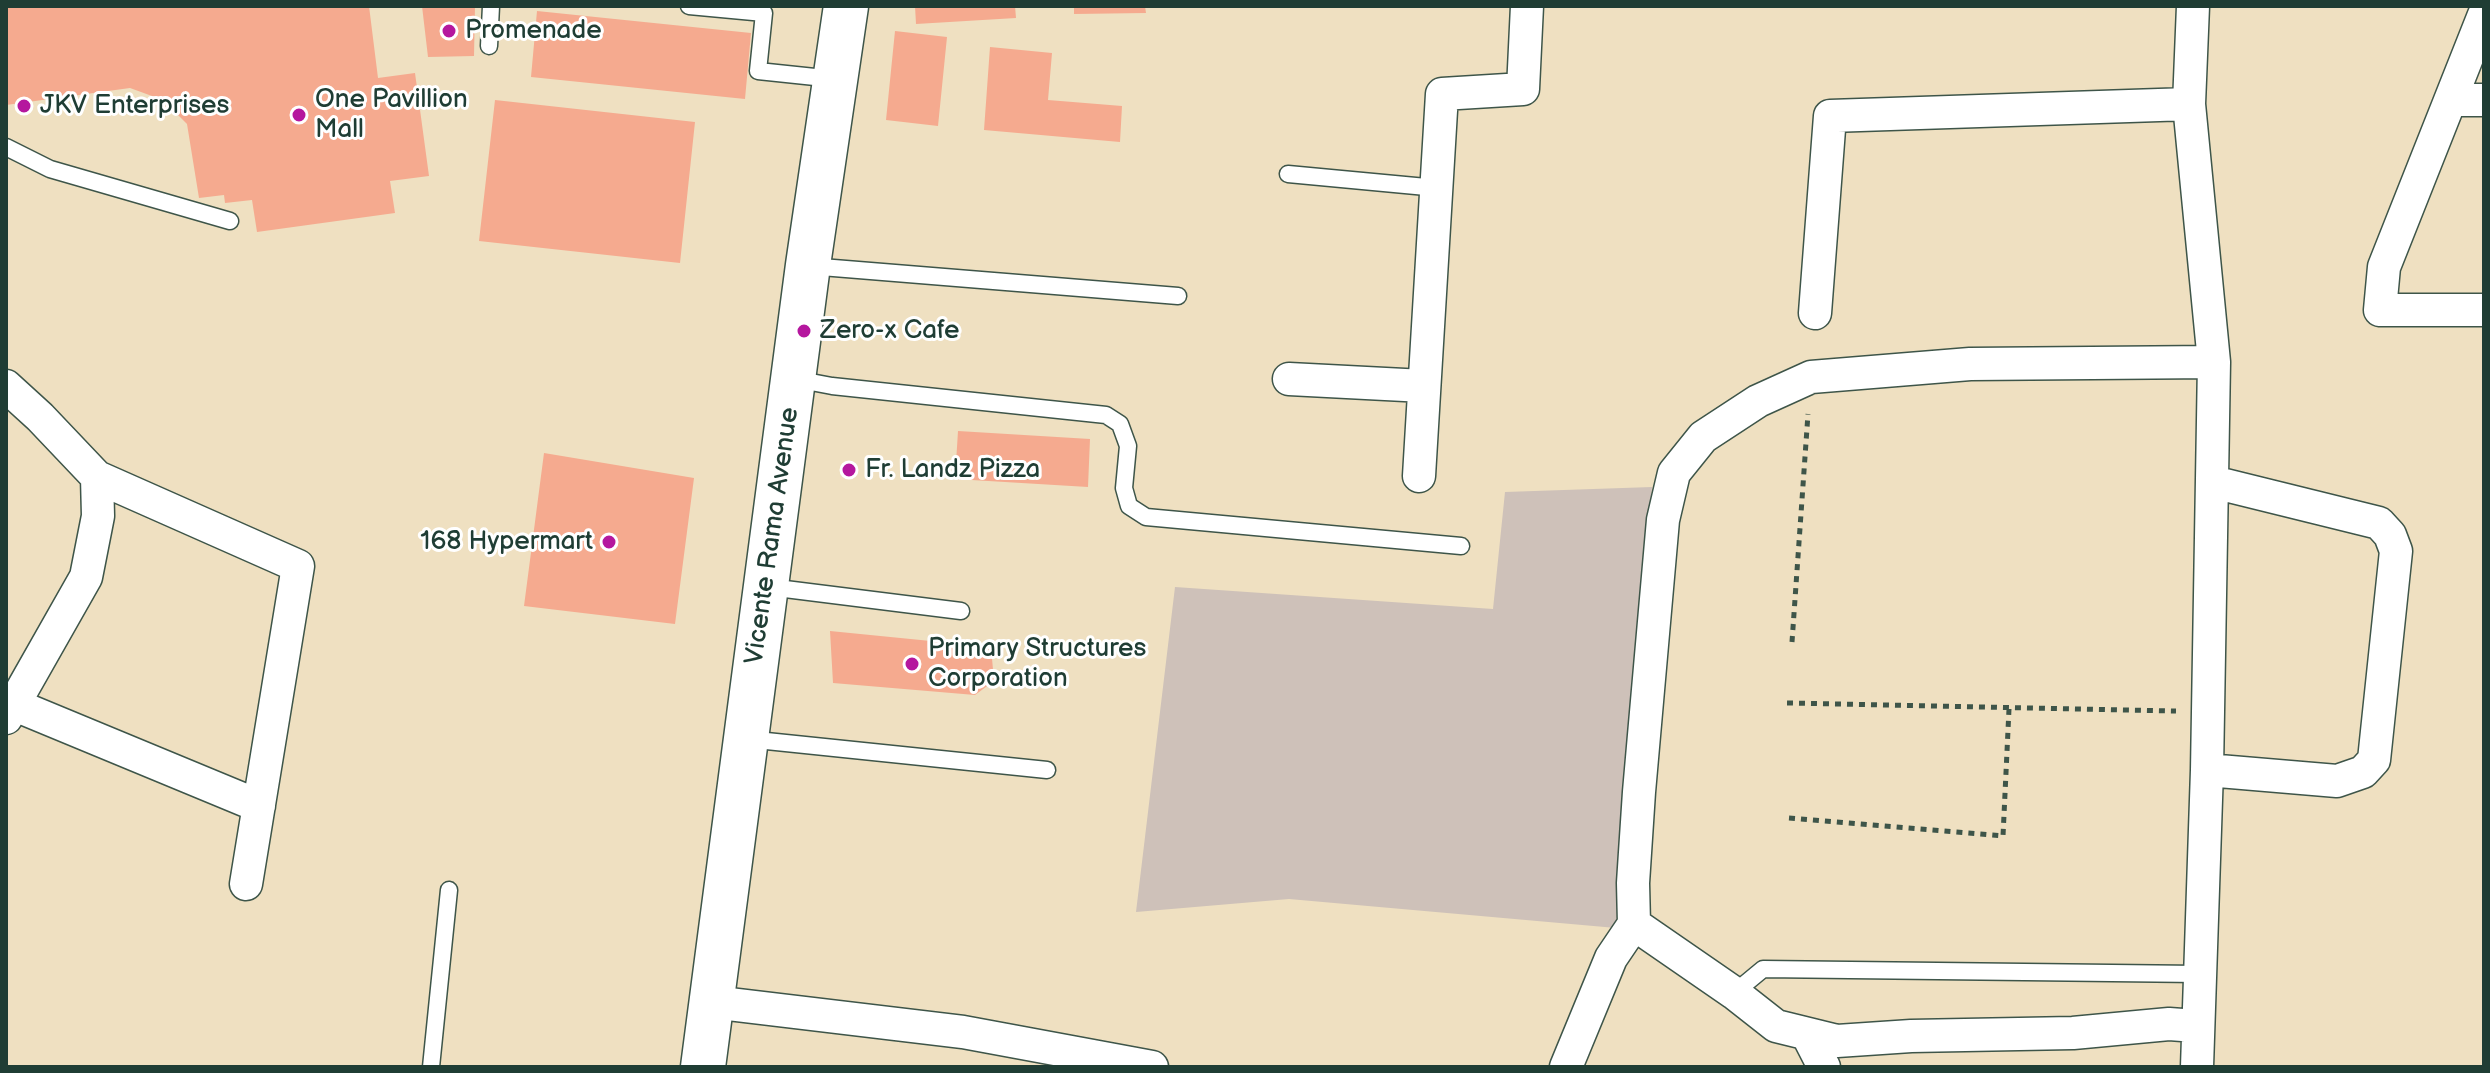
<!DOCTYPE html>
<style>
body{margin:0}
#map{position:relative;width:2490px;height:1073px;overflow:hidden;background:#efe0c1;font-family:"Balsamiq Sans",sans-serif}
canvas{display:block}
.frame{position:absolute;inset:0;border:8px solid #1f3d34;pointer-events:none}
</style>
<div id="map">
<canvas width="2490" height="1073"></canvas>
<div class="frame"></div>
</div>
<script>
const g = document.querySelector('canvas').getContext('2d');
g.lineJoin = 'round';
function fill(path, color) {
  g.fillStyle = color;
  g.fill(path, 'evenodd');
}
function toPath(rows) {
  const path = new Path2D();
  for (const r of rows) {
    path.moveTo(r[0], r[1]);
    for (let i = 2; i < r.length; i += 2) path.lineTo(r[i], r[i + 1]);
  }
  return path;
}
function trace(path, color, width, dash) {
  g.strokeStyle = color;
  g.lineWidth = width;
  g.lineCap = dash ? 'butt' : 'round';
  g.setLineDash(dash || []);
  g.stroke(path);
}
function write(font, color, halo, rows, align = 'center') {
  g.font = font + ' "Balsamiq Sans",sans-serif';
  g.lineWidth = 6;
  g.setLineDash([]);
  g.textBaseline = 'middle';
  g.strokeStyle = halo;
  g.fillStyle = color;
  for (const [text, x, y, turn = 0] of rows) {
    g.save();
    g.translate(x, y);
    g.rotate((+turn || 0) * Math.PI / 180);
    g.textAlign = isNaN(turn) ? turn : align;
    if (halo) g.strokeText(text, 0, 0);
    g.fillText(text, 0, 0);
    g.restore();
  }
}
const industrial = toPath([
 [1652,487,1616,928,1289,899,1136,912,1175,587,1493,609,1505,492]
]);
const building = toPath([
 [6,6,369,6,378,78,415,73,429,176,390,181,395,213,257,232,252,200,225,203,224,195,199,198,187,124,163,100,130,88,6,105],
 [422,6,475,6,474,56,428,57],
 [915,6,1015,6,1016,18,916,24],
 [1074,6,1145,6,1146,13,1074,14],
 [537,11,751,33,745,99,531,77],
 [895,31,947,37,938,126,886,120],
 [990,47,1052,53,1048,100,1122,106,1120,142,984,130],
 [495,100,695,122,680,263,479,241],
 [958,431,1090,439,1088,487,955,479],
 [544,453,694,478,675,624,524,606],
 [830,631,991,647,994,681,975,695,833,683]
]);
const path = toPath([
 [1792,642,1808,414],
 [1787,703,2176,711],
 [1789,818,2003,836,2009,709]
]);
const service = toPath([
 [689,6,764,13,758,71,834,79],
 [489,46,491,6],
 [6,147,50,169,230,221],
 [1288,174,1437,188],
 [809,266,1178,296],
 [795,379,832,386,1106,415,1120,424,1128,446,1124,488,1129,506,1146,517,1461,546],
 [769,587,961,611],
 [747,739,1047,770],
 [1734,993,1763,969,2199,974],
 [431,1067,449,890]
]);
const minor = toPath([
 [2193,6,2189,104,2214,362,2207,770,2197,1067],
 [2484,15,2384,267,2380,310,2484,310],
 [2451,100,2484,100],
 [1815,313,1830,116,2189,104],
 [1289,379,1424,386],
 [6,386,40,417,97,477,298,566,246,884],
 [1419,476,1442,94,1523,89,1527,6],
 [15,705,259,806],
 [6,718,86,577,98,516,97,477],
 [2207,770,2337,781,2363,772,2374,760,2396,551,2390,535,2379,523,2213,482],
 [1634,924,1734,993,1776,1026,1837,1041,1911,1036,2073,1033,2169,1024,2196,1026],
 [712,1002,963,1032,1152,1067],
 [1807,1034,1824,1067],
 [1566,1067,1611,958,1634,924,1633,883,1639,792,1663,520,1674,473,1703,437,1758,401,1811,377,1970,364,2214,362]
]);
const secondary = toPath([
 [703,1067,808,265,846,6]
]);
const markers = [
 [449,31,8,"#b5179e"],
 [24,106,8,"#b5179e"],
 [299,115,8,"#b5179e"],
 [804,331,8,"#b5179e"],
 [849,470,8,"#b5179e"],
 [609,542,8,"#b5179e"],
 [912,664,8,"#b5179e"]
];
const poiNames = [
 ["Promenade",465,31],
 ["One Pavillion",315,100],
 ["Mall",315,130],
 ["JKV Enterprises",40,106],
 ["Zero-x Cafe",820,331],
 ["Fr. Landz Pizza",865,470],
 ["168 Hypermart",593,542,"right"],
 ["Primary Structures",928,649],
 ["Corporation",928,679]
];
const streetNames = [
 ["Vicente Rama Avenue",773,536,-82]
];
fill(industrial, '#cec1b9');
fill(building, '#f5aa8f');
trace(service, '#3e5549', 19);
trace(minor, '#3e5549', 35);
trace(secondary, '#3e5549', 47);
trace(path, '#3e5549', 5, [6, 6]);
trace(service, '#fff', 16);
trace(minor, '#fff', 32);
trace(secondary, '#fff', 44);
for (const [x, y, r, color] of markers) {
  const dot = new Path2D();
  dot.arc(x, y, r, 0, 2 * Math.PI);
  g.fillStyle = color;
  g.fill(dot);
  trace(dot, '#fff', 3);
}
write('26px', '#1f3d34', '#fff', poiNames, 'left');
write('26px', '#1f3d34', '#fff', streetNames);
</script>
